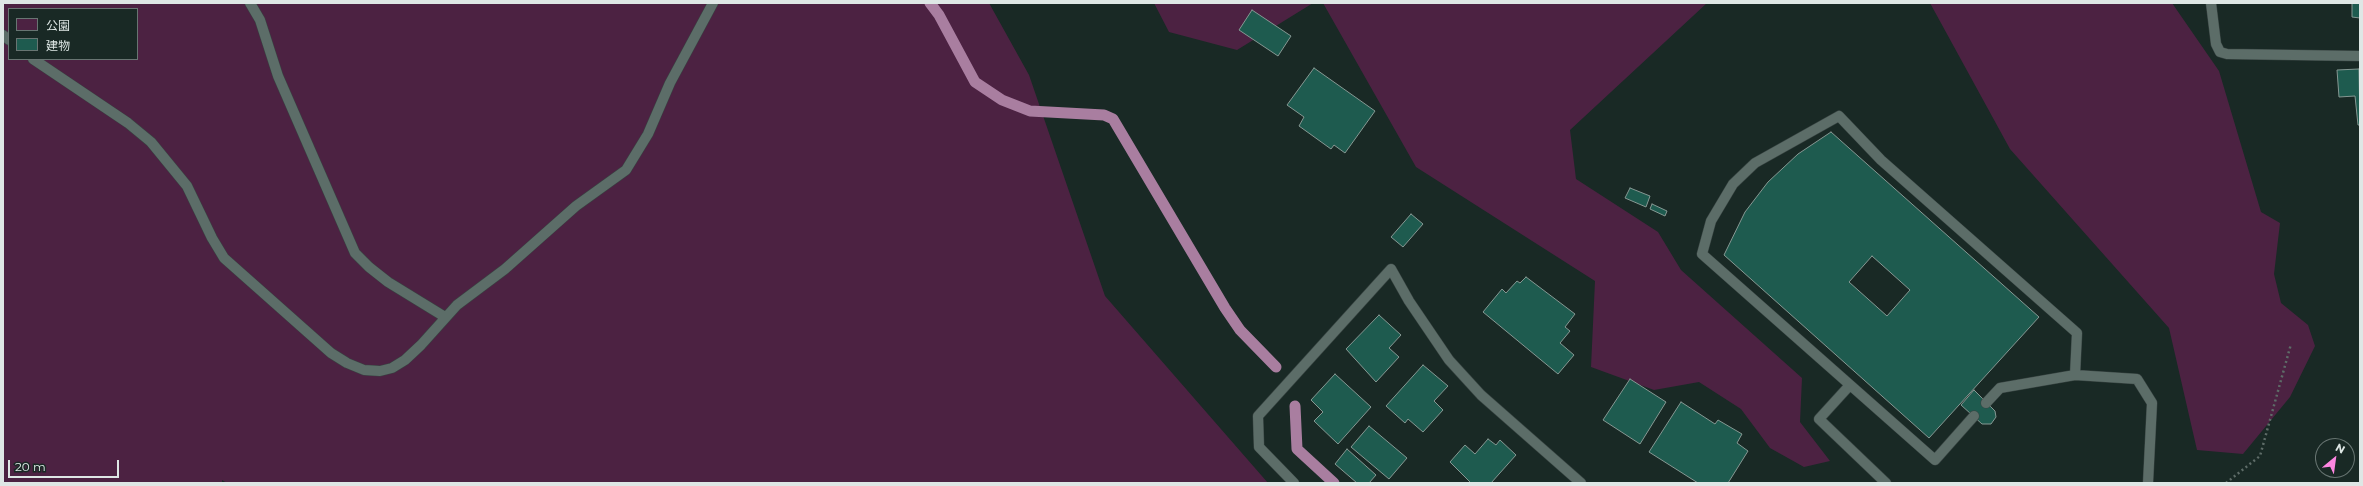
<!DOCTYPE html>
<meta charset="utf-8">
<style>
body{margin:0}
#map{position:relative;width:2363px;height:486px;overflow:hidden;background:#192925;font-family:Montserrat,"Noto Sans JP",sans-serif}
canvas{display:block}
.frame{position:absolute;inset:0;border:4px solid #dee7e5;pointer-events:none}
.legend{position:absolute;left:8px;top:8px;width:130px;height:52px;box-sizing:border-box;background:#192925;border:1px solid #687572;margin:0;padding:5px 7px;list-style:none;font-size:12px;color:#dee7e5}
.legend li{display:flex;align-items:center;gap:8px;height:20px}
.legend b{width:20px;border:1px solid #687572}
.north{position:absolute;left:2315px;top:438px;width:40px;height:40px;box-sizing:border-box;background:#192925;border:1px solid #687572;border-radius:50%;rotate:29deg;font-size:11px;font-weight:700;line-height:16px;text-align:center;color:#dee7e5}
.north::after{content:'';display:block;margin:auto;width:14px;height:18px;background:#fd86e1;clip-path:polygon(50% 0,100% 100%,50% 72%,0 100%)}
.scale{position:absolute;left:8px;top:460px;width:111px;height:18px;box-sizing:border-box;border:2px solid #dee7e5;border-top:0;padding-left:5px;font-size:12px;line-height:14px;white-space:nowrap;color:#dee7e5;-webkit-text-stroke:3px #192925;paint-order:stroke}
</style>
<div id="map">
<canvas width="2363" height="486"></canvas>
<div class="frame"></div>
<ul class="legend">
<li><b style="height:11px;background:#4c2242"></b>公園</li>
<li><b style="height:11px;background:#1e5b4f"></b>建物</li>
</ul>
<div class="north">N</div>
<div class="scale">20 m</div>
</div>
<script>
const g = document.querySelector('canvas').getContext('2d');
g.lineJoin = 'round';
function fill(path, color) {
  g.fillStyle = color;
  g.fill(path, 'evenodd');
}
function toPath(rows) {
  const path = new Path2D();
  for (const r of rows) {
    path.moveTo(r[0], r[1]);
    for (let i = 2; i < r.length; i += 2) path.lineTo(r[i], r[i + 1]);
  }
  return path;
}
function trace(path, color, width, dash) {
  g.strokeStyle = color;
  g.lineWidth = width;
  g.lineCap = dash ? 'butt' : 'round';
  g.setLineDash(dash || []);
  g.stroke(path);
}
const green = toPath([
 [3,3,989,3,1029,75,1105,296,1268,483,227,483,222,480,222,483,3,483],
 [9,9,137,9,137,59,9,59],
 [1154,3,1313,3,1237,50,1169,32],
 [1323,3,1707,3,1570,130,1576,179,1658,232,1681,270,1802,378,1800,422,1830,461,1804,467,1770,448,1741,409,1699,382,1654,390,1591,367,1595,281,1416,167],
 [1930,3,2172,3,2219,71,2261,212,2280,223,2274,274,2281,303,2308,325,2315,346,2290,397,2243,454,2197,450,2169,328,2010,149]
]);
const stream = toPath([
 [930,3,939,15,975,82,1002,100,1030,111,1104,115,1113,119,1225,308,1240,330,1276,367],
 [1295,406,1297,449,1334,483]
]);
const building = toPath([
 [2352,3,2360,3,2360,18,2352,17,2352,3],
 [1252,10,1291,36,1278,56,1239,30,1252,10],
 [1314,68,1375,111,1345,153,1334,145,1331,149,1299,126,1304,117,1287,105,1314,68],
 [2359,69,2360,125,2358,125,2355,96,2339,97,2337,70,2359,69],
 [1831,132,2039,317,1929,438,1724,255,1745,212,1768,182,1798,154,1831,132],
 [1872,256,1910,290,1887,316,1849,282,1872,256],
 [1630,188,1650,196,1646,207,1625,198,1630,188],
 [1652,204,1667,211,1665,216,1650,209,1652,204],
 [1411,214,1423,224,1403,247,1391,237,1411,214],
 [1526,277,1575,314,1565,327,1570,331,1560,343,1574,355,1558,374,1483,312,1502,289,1506,293,1517,281,1520,283,1526,277],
 [1379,315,1401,335,1389,348,1399,357,1376,382,1346,349,1379,315],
 [1423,365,1448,386,1434,401,1443,410,1423,432,1408,419,1405,423,1386,406,1423,365],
 [1335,374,1371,407,1338,444,1314,421,1323,412,1311,400,1335,374],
 [1630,379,1666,402,1640,444,1603,420,1630,379],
 [1974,390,1995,411,1996,417,1991,424,1982,424,1961,405,1974,390],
 [1681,402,1715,424,1718,420,1742,434,1737,443,1748,451,1728,483,1698,483,1649,452,1681,402],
 [1369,426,1407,458,1389,479,1351,447,1369,426],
 [1488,439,1496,445,1500,440,1516,455,1491,483,1471,483,1450,462,1465,445,1475,454,1488,439],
 [1347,449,1376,475,1369,483,1357,483,1335,464,1347,449]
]);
const path = toPath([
 [2226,483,2260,456,2291,344]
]);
const lane = toPath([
 [250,3,260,20,278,76,355,253,369,267,388,282,445,317],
 [2211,3,2216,44,2220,52,2227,54,2360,56],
 [3,35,9,40],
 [33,59,128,123,151,142,187,186,212,238,224,258,331,353,347,363,364,370,380,371,392,368,405,360,421,345,457,305,505,269,576,206,626,170,648,134,670,83,713,3],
 [2075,375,2137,379,2152,403,2148,483],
 [1850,385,1819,419,1886,483],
 [1974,416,1935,460,1702,254,1711,221,1733,184,1755,163,1839,116,1881,160,2077,333,2075,375,2000,388,1986,403],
 [1294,483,1259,447,1258,416,1391,269,1409,301,1449,360,1481,395,1581,483]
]);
fill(green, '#4c2242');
trace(stream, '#a97ea0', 11);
fill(building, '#1e5b4f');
trace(building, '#869893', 1);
trace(lane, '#384442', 11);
trace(path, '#5e6c68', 2.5, [2, 3]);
trace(lane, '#5c6d68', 10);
</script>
